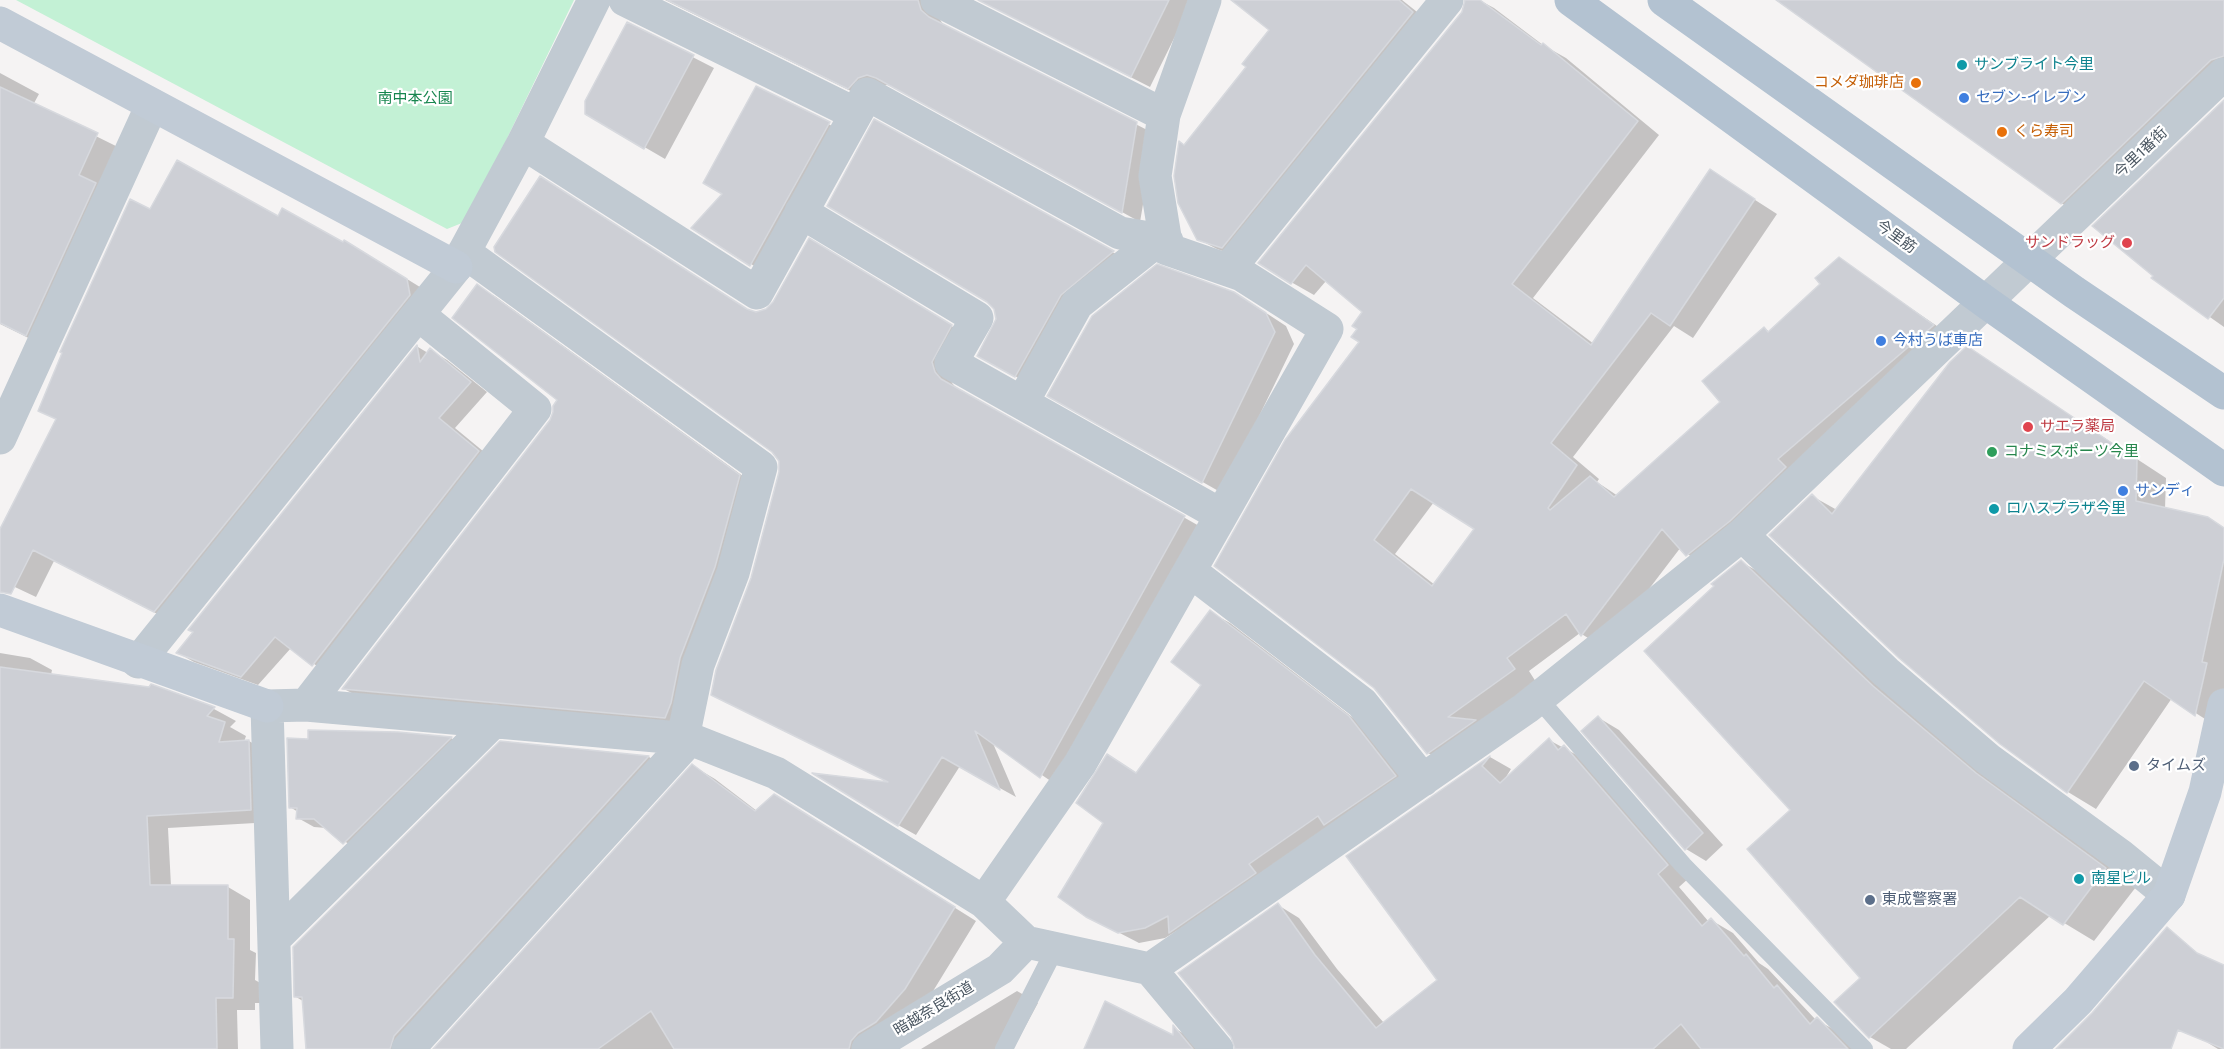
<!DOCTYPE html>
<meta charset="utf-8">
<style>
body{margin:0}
canvas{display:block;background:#f5f3f3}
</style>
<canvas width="2224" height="1049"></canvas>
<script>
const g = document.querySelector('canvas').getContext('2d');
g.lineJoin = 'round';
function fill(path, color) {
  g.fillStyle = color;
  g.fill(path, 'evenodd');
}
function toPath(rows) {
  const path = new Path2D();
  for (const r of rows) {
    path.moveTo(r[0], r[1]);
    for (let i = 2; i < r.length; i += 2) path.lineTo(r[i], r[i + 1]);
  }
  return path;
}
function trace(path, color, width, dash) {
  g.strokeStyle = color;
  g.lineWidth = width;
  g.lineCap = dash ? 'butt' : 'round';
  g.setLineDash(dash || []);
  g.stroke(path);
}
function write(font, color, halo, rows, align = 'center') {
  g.font = font + ' "Fira Sans Condensed","Noto Sans JP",sans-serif';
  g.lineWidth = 4.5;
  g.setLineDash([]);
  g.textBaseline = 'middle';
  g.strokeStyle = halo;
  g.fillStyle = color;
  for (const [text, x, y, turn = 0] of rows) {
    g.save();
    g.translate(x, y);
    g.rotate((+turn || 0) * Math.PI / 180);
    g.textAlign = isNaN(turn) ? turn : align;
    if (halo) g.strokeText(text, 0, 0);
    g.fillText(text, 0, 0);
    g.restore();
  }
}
const green = toPath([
 [16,0,574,0,467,221,447,229]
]);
const shadow = toPath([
 [665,0,940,0,936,13,944,26,1155,134,1140,222,896,87,887,85,876,88,867,99],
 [979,0,1193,0,1150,87],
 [1269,0,1402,0,1431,23,1241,258,1217,249,1198,239,1185,146,1249,67,1271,29],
 [1469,0,1479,0,1494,8,1543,45,1566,58,1659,135,1533,298,1594,344,1710,171,1777,214,1693,338,1674,326,1573,457,1599,479,1597,482,1618,496,1722,402,1765,329,1770,332,1822,284,1839,259,1956,339,1710,567,1687,554,1681,547,1604,648,1580,633,1529,671,1536,682,1450,766,1428,753,1375,687,1359,329,1364,312,1326,281,1314,295,1291,282],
 [1434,502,1476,529,1435,585,1395,554],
 [1778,0,2224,0,2224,91,2090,220,2061,203],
 [628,24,714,68,665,159,586,113],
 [0,73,39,94,33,105,126,151,55,351,0,324],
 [757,88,850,135,772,277,693,228,724,194],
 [2224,102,2224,327,2153,277],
 [875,121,1125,259,1027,383,979,355,997,319,995,309],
 [151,211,278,218,365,253,428,292,175,623,54,561,36,597,0,580,0,530,57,420,39,410],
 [826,250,968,336,949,373,952,383,958,390,1201,527,1058,786,992,741,1016,797,960,766,916,835,898,825,891,783,753,578,781,472,750,311,766,311],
 [477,286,496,297,758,487,684,728,363,699,344,689,551,421,559,400],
 [1254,305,1286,326,1294,344,1222,493,1049,395],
 [418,347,428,353,430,350,447,360,487,392,455,428,495,461,330,675,291,648,258,685,194,662,178,653,195,632,190,629],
 [1967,348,2166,478,2165,509,2224,528,2224,731,2172,698,2096,809,2068,792,1812,496,1837,510],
 [1741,562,1772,579,2136,887,2094,941,2051,915,1906,1049,1891,1049,1870,1037,1862,978,1792,810],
 [1210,612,1230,623,1369,730,1414,787,1165,938,1139,943,1087,916,1137,774,1203,685],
 [0,653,30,658,52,670,51,675,149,688,151,686,214,709,236,721,230,727,246,736,244,742,249,741,271,754,273,822,168,828,171,886,228,887,250,900,250,950,256,953,255,980,266,986,267,1003,255,1003,255,1010,237,1010,238,1049,0,1049],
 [1599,718,1619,730,1723,845,1706,861,1686,849],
 [310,731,451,738,466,747,360,852,326,828,314,827,298,818,298,812,290,807,310,740],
 [1549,740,1586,760,1689,878,1679,887,1709,922,1711,920,1733,933,1759,963,1768,969,1816,1020,1839,1032,1856,1049,1237,1049,1278,905,1299,918,1337,969,1384,1023,1439,980,1348,856,1490,757,1511,769,1503,782],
 [501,743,649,757,670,769,416,1049,308,1049,303,1001,296,997],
 [693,766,715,779,757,811,796,808,976,921,927,1001,878,1049,435,1049],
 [1017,991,1038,1003,1013,1049,921,1049],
 [2224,995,2224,1049,2218,1049,2200,1038],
 [1174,1028,1195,1040,1203,1049,1086,1049,1175,1037]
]);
const building = toPath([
 [667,0,918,0,921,10,929,17,1137,122,1122,213,876,78,867,75,858,78,848,89,667,0],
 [978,0,1169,0,1131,77,978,0],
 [1231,0,1399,0,1413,12,1222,248,1197,240,1178,203,1174,176,1179,141,1184,145,1246,67,1242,64,1269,30,1231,0],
 [1465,0,1480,0,1541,45,1543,43,1638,121,1512,284,1591,345,1710,169,1755,199,1670,326,1651,313,1551,443,1577,465,1548,508,1550,510,1590,476,1614,497,1720,402,1702,381,1764,327,1768,332,1820,284,1815,278,1839,257,1934,325,1778,459,1786,467,1730,521,1686,556,1662,529,1581,636,1566,614,1507,658,1515,669,1448,717,1476,720,1427,754,1374,688,1214,566,1285,440,1359,342,1351,337,1357,329,1352,326,1362,312,1306,265,1291,284,1258,263,1462,12,1465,0],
 [1411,489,1474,529,1432,586,1374,540,1411,489],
 [1776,0,2224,0,2224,56,2211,60,2061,204,1776,0],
 [627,22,694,55,644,149,585,114,585,101,627,22],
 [756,86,830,122,750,266,691,228,722,194,703,183,756,86],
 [0,87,98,133,79,175,96,183,26,336,0,323,0,87],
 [2224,100,2224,298,2208,319,2151,278,2153,276,2092,226,2224,100],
 [874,119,1114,251,1061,295,1015,377,977,356,996,319,994,309,987,302,827,206,874,119],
 [177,160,278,216,282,208,343,242,344,240,407,279,410,295,154,612,33,550,11,594,0,592,0,529,56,419,38,411,62,353,60,352,130,199,150,209,177,160],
 [540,176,747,309,756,312,766,309,773,302,809,238,952,325,932,362,935,372,941,379,1185,516,1040,778,975,731,1000,790,942,757,898,826,812,773,888,782,711,695,716,670,751,578,779,472,779,461,772,452,495,252,494,247,540,176],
 [1157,264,1234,292,1266,313,1275,332,1202,483,1047,396,1092,316,1157,264],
 [477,284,740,475,715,567,680,658,671,703,665,718,342,689,550,420,553,412,553,406,557,400,452,318,477,284],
 [417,345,420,362,430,348,471,382,439,418,479,451,312,666,275,637,241,677,176,653,193,632,188,630,417,345],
 [1967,346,2137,460,2136,501,2208,517,2224,528,2224,559,2202,662,2207,663,2195,716,2144,681,2067,793,2000,744,1899,658,1769,535,1812,494,1832,514,1950,362,1967,346],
 [1741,560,1873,686,1976,773,2106,868,2063,925,2020,897,1869,1038,1834,1002,1860,978,1747,849,1790,810,1644,651,1714,586,1711,584,1741,560],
 [1210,610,1349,716,1396,776,1324,825,1318,816,1249,864,1256,873,1169,933,1168,916,1145,928,1118,933,1086,917,1058,897,1103,823,1076,803,1107,754,1136,773,1201,685,1171,662,1210,610],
 [0,667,149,687,151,684,215,707,207,716,225,722,219,742,249,740,251,810,147,816,150,885,228,885,228,939,234,939,233,998,216,998,217,1049,0,1049,0,667],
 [1598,716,1703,833,1685,850,1581,731,1598,716],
 [308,730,398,732,452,737,343,844,314,819,296,819,297,808,289,808,287,738,308,739,308,730],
 [1549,738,1558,750,1564,745,1668,865,1658,874,1702,926,1711,918,1744,956,1746,954,1774,988,1777,985,1810,1024,1817,1017,1848,1049,1701,1049,1681,1024,1653,1049,1235,1049,1231,1037,1178,973,1278,903,1315,955,1376,1028,1437,980,1346,856,1490,756,1482,766,1500,783,1549,738],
 [500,741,649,756,394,1036,390,1049,306,1049,302,997,294,997,293,947,500,741],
 [692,764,755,811,774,794,955,907,905,989,876,1022,858,1033,851,1041,849,1049,674,1049,651,1011,598,1049,433,1049,692,764],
 [2167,927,2197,953,2224,965,2224,1049,2178,1030,2171,1049,2056,1049,2092,1013,2167,927],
 [1105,1001,1173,1035,1173,1025,1193,1049,1084,1049,1105,1001]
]);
const lane = toPath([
 [1538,698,1683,865,1864,1049],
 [1004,1049,1055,949]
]);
const street = toPath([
 [625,0,856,114],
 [937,0,1164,115],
 [523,143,757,293,867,94,1120,233,1167,241],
 [801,212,977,318,951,363,1221,515],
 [464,252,761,467,733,573,698,665,683,738],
 [1228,270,1447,0],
 [1022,403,1077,304,1158,240],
 [0,438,152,105],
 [1742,535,1886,672,1988,759,2120,855,2169,895],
 [1190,571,1362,703,1423,780],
 [138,662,456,267,523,143,594,0],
 [306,705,535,409,419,315],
 [984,902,1080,764,1327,329,1242,275,1167,249,1155,176,1164,115,1205,0],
 [275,938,494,721],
 [1150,969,1526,708,1742,535,2224,74],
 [277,1049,267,706,306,705,690,739,776,773,984,902,1026,942],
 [408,1049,690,739],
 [868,1049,1000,969,1026,942,1150,969,1217,1049]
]);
const secondary = toPath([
 [0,23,456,267],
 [0,610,267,706],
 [2029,1049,2078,1001,2169,895,2205,792,2224,705]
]);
const primary = toPath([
 [1571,0,1987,303,2224,470],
 [1664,0,2074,292,2224,393]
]);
const markers = [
 [1962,65,6,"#0f9aa8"],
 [1916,83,6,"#e8710a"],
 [1964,98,6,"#3f7fe0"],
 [2002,132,6,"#e8710a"],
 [2127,243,6,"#e0444e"],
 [1881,341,6,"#3f7fe0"],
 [2028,427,6,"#e0444e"],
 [1992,452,6,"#2e9e5b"],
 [2123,491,6,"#3f7fe0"],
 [1994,509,6,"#0f9aa8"],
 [2134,766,6,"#5c6f8a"],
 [2079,879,6,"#0f9aa8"],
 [1870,900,6,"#5c6f8a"]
];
const cultureNames = [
 ["サンブライト今里",1974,65],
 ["ロハスプラザ今里",2006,509],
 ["南星ビル",2091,879]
];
const foodNames = [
 ["コメダ珈琲店",1904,83],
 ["くら寿司",2014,132,"left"]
];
const shopNames = [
 ["セブン-イレブン",1976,98],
 ["今村うば車店",1893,341],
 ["サンディ",2135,491]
];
const parkNames = [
 ["南中本公園",415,99]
];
const streetNames = [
 ["今里1番街",2141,153,-43],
 ["今里筋",1896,237,36],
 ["暗越奈良街道",934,1009,-31]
];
const healthNames = [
 ["サンドラッグ",2115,243],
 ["サエラ薬局",2040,427,"left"]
];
const leisureNames = [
 ["コナミスポーツ今里",2004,452]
];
const serviceNames = [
 ["タイムズ",2146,766],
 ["東成警察署",1882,900]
];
fill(green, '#c3f1d5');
fill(shadow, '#0003');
fill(building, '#cdcfd5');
trace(building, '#d7d9de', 1.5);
trace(lane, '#c1cad2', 18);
trace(street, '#c1cad2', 33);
trace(secondary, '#c1cbd6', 33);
trace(primary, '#b3c2d1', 33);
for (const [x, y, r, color] of markers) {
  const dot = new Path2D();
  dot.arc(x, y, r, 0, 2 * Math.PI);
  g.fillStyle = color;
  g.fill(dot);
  trace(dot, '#fff', 2);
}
write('15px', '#0d838f', '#fff', cultureNames, 'left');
write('15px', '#c56008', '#fff', foodNames, 'right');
write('15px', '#366cbe', '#fff', shopNames, 'left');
write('15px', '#17864f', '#fff', parkNames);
write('15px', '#4a5661', '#fff', streetNames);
write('15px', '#be3a42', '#fff', healthNames, 'right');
write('15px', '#27864d', '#fff', leisureNames, 'left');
write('15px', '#4e5e75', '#fff', serviceNames, 'left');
</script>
